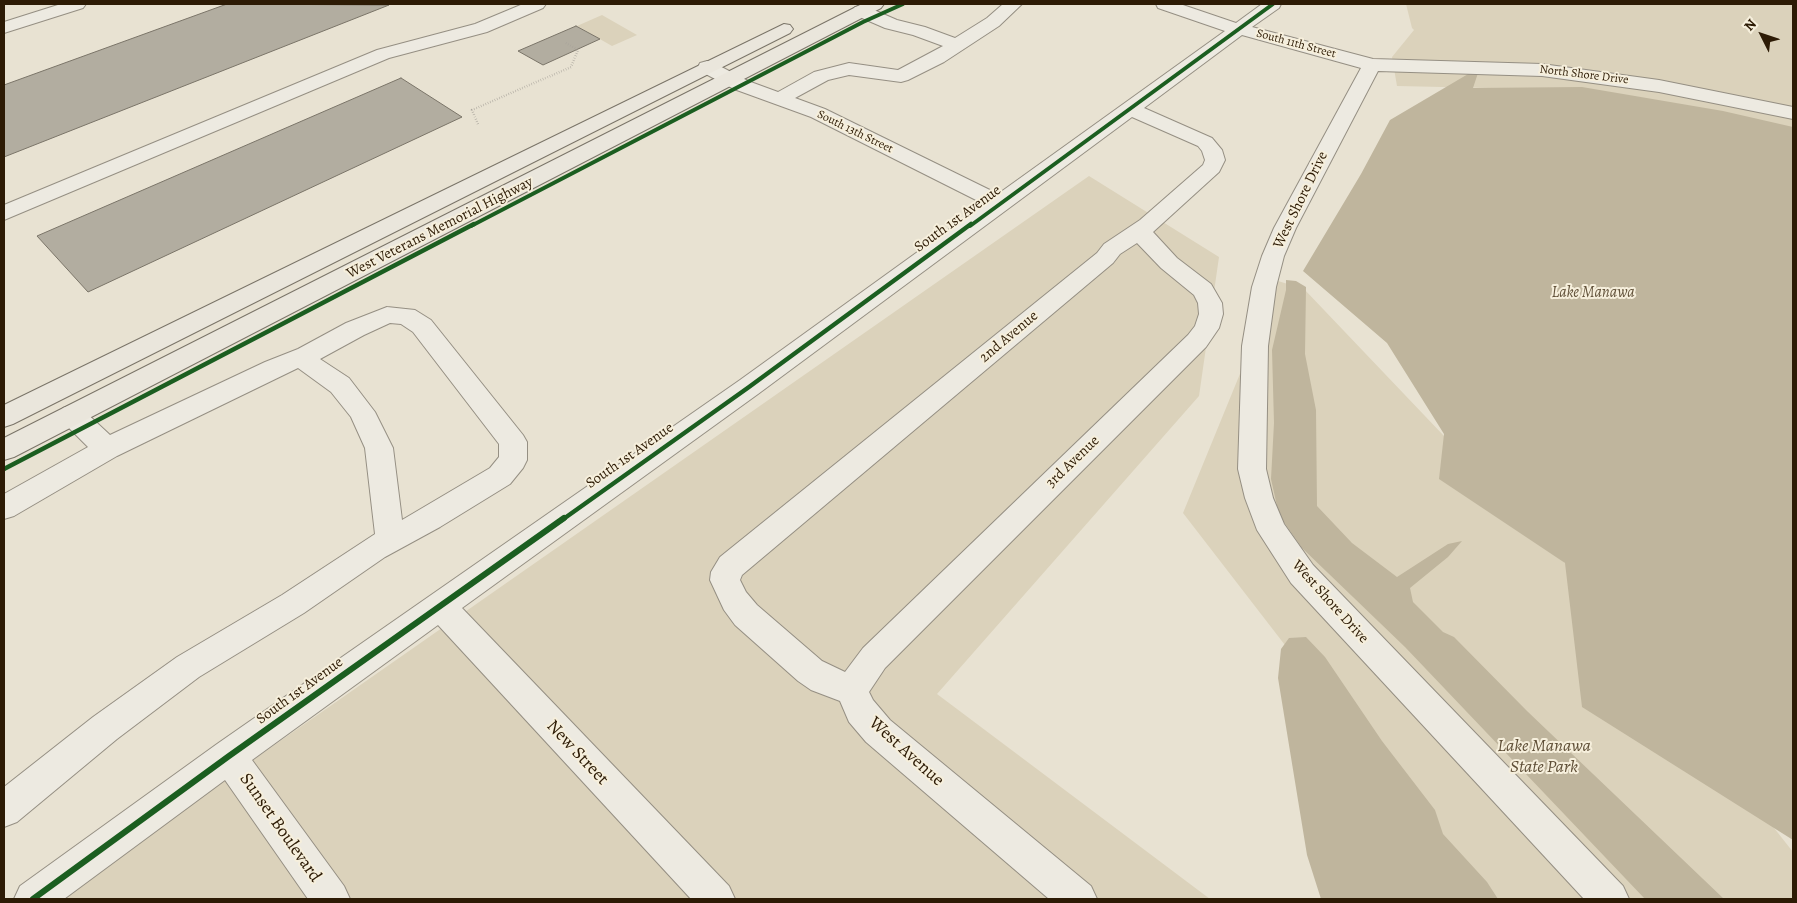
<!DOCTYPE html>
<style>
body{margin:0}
#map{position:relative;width:1797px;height:903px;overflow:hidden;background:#e8e2d2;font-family:Alegreya,serif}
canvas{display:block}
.frame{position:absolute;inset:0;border:5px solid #2d1b05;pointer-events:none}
.north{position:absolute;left:1737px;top:10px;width:50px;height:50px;-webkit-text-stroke:4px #f6efdc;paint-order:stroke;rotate:311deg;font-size:14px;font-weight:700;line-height:20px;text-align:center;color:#2d1b05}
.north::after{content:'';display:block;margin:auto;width:18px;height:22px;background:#2d1b05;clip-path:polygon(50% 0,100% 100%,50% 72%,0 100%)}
</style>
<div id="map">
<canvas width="1797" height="903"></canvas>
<div class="frame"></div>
<div class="north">N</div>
</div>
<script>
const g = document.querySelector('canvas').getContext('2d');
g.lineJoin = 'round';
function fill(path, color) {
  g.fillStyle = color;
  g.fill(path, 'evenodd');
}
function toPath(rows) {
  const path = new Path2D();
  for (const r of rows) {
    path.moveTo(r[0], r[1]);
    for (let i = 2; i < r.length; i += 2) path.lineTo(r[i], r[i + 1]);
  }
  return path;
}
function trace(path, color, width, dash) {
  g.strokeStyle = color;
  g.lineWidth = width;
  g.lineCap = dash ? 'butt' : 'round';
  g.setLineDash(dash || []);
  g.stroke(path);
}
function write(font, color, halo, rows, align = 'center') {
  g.font = font + ' Alegreya,serif';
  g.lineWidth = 4;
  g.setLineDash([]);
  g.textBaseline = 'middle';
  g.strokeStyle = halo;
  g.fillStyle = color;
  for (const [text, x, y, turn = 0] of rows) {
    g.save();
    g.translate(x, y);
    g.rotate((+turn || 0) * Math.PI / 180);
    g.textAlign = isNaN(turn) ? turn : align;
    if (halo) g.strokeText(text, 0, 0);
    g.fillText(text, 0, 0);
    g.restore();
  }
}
const green = toPath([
 [1406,4,1793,4,1793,128,1488,88,1397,86,1392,57,1414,30,1412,28],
 [602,15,637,35,612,46,577,26],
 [1089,176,1219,257,1199,396,937,694,1210,899,54,899],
 [1278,281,1304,289,1565,563,1793,852,1793,899,1481,899,1183,513]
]);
const water = toPath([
 [1480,67,1473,88,1582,87,1723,111,1793,127,1793,840,1582,707,1565,563,1439,479,1444,434,1387,343,1303,271,1361,174,1390,120],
 [1286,280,1296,281,1306,287,1305,354,1316,410,1317,506,1352,543,1397,577,1448,544,1462,541,1448,557,1410,588,1413,602,1443,632,1454,637,1527,711,1724,899,1645,899,1405,647,1302,548,1279,515,1271,479,1274,423,1272,350,1286,290],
 [1306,637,1325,657,1382,741,1435,810,1443,834,1487,882,1498,899,1321,899,1307,855,1278,678,1281,649,1289,638]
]);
const building = toPath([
 [227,4,389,5,4,157,4,85,227,4],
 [576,26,600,39,543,65,518,51,576,26],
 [401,78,462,117,88,292,37,236,401,78]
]);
const path = toPath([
 [478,124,472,110,571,67,578,50,566,43]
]);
const minor = toPath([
 [61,4,86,4,83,8,4,33,4,22,61,4],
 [523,4,546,4,543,8,487,32,389,58,4,220,4,205,377,50,475,24,523,4],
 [1003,4,1022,4,999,26,944,62,908,80,901,82,849,75,828,80,795,98,825,109,998,194,1225,31,1158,8,1156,4,1180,4,1236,23,1262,4,1281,4,1279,8,1252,27,1373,59,1542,64,1659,80,1793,107,1793,119,1659,92,1542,76,1378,71,1296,228,1284,256,1276,287,1268,346,1266,469,1273,498,1284,524,1313,565,1623,886,1629,899,1584,899,1291,583,1257,530,1245,498,1238,469,1242,346,1252,287,1262,256,1274,228,1361,68,1242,35,1144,108,1212,138,1222,150,1225,160,1219,172,1153,232,1177,258,1211,284,1222,303,1223,314,1219,328,1206,347,885,668,869,692,873,700,890,720,1091,886,1097,899,1049,899,866,742,849,722,840,701,811,690,798,681,735,625,724,610,710,580,711,572,720,557,1097,253,1104,244,1140,220,1203,165,1205,160,1202,151,1198,146,1132,117,758,394,462,608,729,886,735,899,691,899,438,625,252,760,344,886,350,899,308,899,225,780,64,899,14,899,20,886,217,744,740,380,984,204,811,117,734,89,700,71,698,67,700,63,707,61,714,63,748,81,778,92,814,72,849,63,898,70,943,46,913,35,885,28,855,15,852,11,855,7,861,6,867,7,897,20,925,27,955,38,987,18,1003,4],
 [1137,243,1161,268,1194,295,1198,303,1199,314,1195,326,1188,335,863,648,845,672,822,661,757,605,746,592,740,580,742,575,1113,263,1120,254,1137,243],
 [387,307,415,310,431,320,523,435,527,442,527,460,523,468,510,484,440,527,385,557,304,613,199,677,117,739,17,822,4,827,4,787,93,717,177,657,282,595,375,534,365,448,351,417,331,392,298,368,117,456,14,516,4,519,4,494,88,447,63,422,59,415,63,408,72,405,81,408,110,435,265,362,298,349,346,323,387,307],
 [390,323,401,324,413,332,499,444,499,457,490,468,402,520,393,448,375,412,349,378,320,359,364,335,390,323]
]);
const major = toPath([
 [862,4,884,4,881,8,14,457,4,460,4,438,862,4],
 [784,24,790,25,793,29,790,33,13,424,4,427,4,405,784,24]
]);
const cyclewayFar2 = toPath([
 [471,226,863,22,903,4],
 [970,226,1273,4]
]);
const cyclewayFar1 = toPath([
 [4,469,474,224],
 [562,520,749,387,971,224]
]);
const cycleway = toPath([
 [33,899,229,756,564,518]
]);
const farStreetnames = [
 ["South 11th Street",1296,44,15],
 ["North Shore Drive",1584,75,7],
 ["South 13th Street",855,132,26]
];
const streetNames = [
 ["West Shore Drive",1301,200,-64],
 ["South 1st Avenue",958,219,-36],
 ["West Veterans Memorial Highway",440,228,-27],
 ["2nd Avenue",1009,337,-40],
 ["South 1st Avenue",630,456,-35],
 ["3rd Avenue",1073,462,-44],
 ["West Shore Drive",1330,602,48],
 ["South 1st Avenue",300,691,-36]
];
const waterNames = [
 ["Lake Manawa",1593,293]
];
const nearParknames = [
 ["Lake Manawa",1544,747],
 ["State Park",1544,768]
];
const nearStreetnames = [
 ["West Avenue",906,752,42],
 ["New Street",577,753,47],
 ["Sunset Boulevard",280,828,55]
];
fill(green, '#dbd2bb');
fill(water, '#bfb59d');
fill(building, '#b2ada0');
trace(building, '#7a7468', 1);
trace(minor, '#958f83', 2);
trace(major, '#7a7468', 2);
trace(path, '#a7a29a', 2.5, [0.5, 2]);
fill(minor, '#edeae1');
fill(major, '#eae6dc');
trace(cyclewayFar2, '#1b5e20', 4);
trace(cyclewayFar1, '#1b5e20', 4.5);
trace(cycleway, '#1b5e20', 6);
write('12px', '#2d1b05', '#f6efdc', farStreetnames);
write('15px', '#2d1b05', '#f6efdc', streetNames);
write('italic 16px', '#615139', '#f6efdc', waterNames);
write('italic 18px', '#5e4e36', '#f6efdc', nearParknames);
write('18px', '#2d1b05', '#f6efdc', nearStreetnames);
</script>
